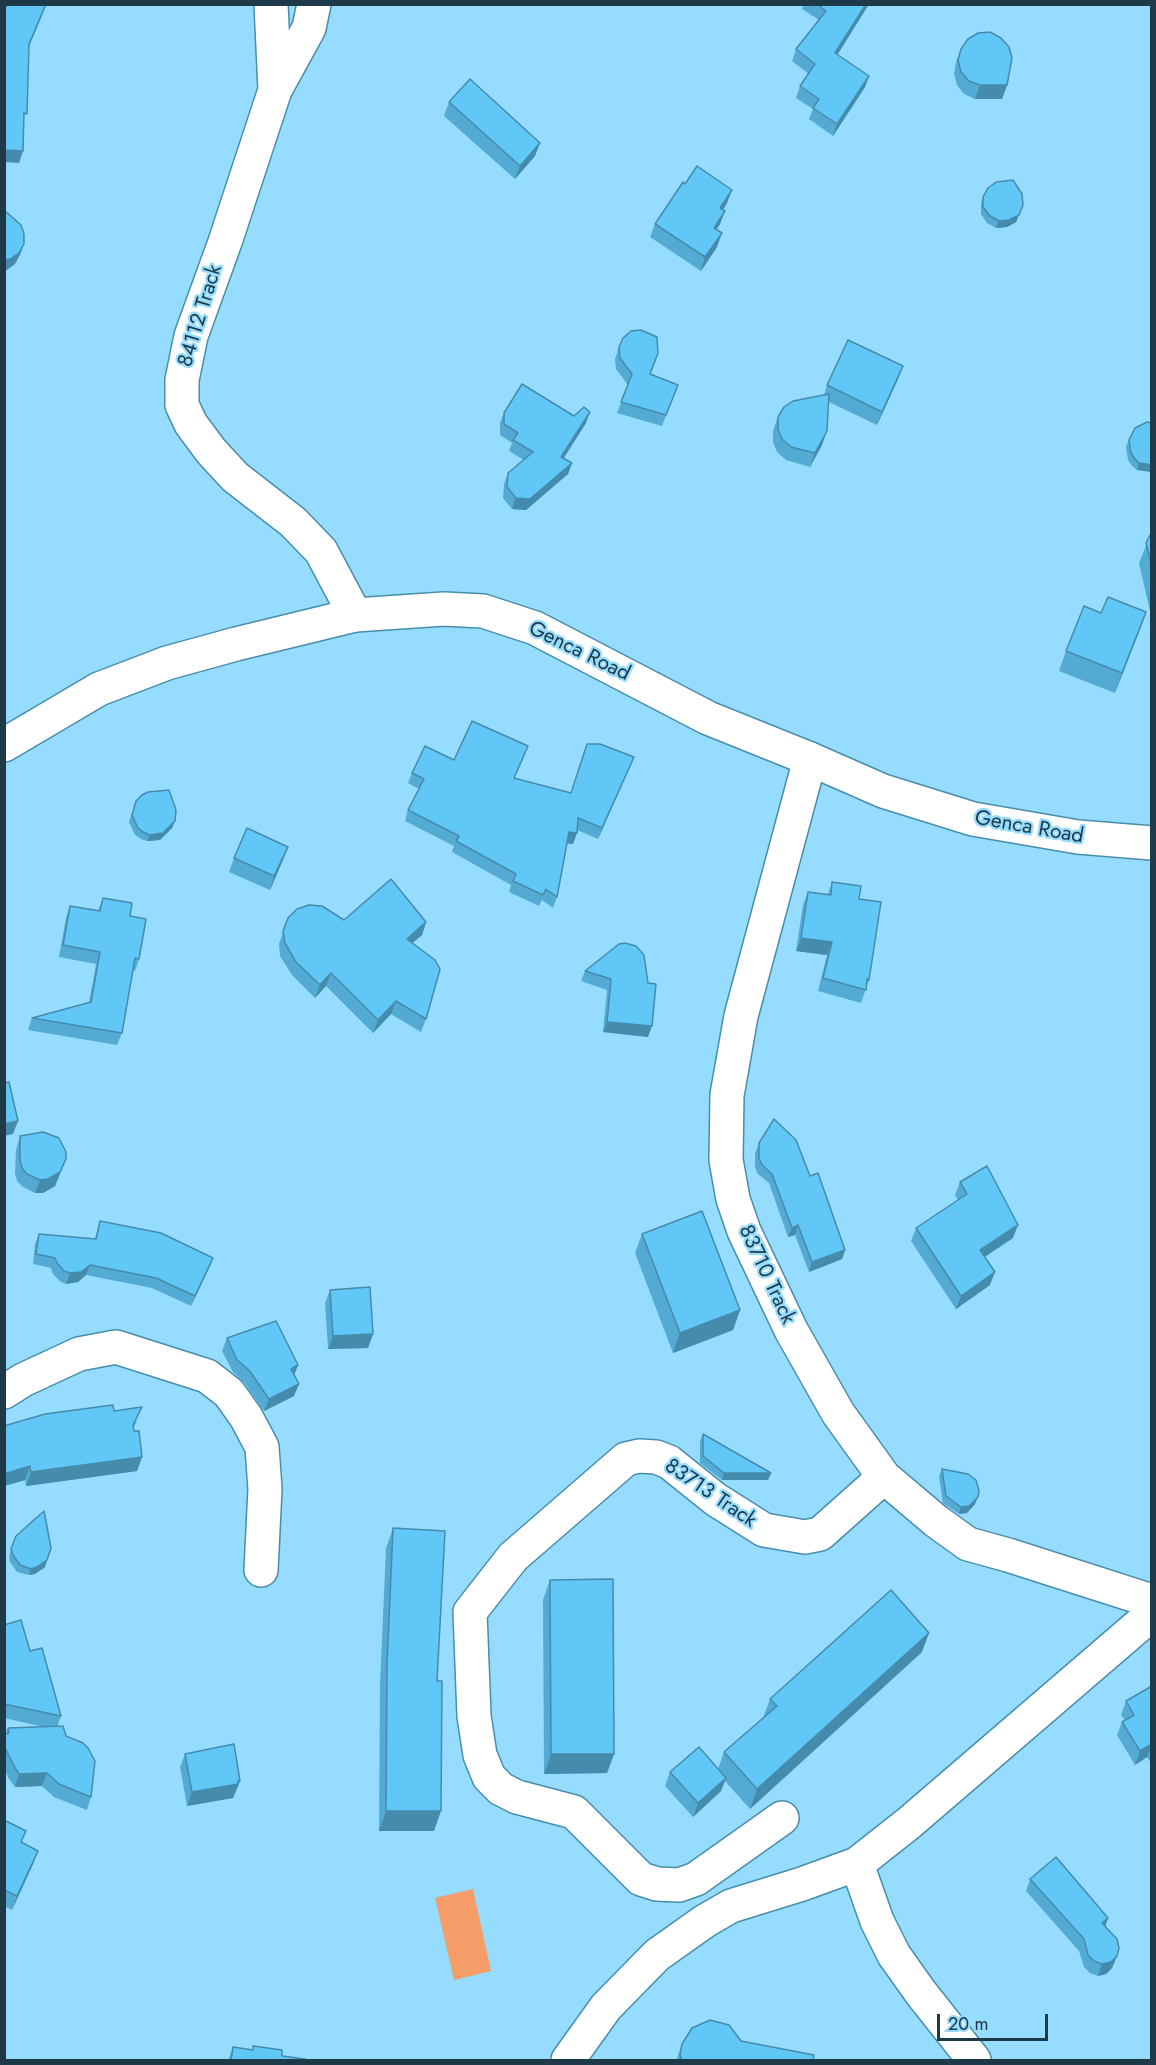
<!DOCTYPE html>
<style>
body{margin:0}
#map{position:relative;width:1156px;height:2065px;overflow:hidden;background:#96dcfe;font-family:Jost,sans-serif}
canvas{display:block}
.frame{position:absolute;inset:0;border:6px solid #1e3a48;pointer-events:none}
.scale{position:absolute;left:937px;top:2014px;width:111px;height:27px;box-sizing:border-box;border:3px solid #1e3a48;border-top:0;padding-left:8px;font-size:18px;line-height:21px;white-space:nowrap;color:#1e3a48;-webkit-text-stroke:4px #96dcfe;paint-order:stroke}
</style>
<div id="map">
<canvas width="1156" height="2065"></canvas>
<div class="frame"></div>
<div class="scale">20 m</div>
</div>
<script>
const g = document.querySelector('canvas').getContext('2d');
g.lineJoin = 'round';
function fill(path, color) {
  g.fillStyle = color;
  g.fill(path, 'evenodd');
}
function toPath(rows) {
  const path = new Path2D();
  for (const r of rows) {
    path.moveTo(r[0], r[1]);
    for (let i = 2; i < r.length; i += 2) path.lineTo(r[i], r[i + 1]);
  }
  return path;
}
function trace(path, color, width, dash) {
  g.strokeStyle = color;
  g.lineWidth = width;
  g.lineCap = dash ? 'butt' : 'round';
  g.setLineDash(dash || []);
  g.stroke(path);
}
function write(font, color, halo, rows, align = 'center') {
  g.font = font + ' Jost,sans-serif';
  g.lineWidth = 4.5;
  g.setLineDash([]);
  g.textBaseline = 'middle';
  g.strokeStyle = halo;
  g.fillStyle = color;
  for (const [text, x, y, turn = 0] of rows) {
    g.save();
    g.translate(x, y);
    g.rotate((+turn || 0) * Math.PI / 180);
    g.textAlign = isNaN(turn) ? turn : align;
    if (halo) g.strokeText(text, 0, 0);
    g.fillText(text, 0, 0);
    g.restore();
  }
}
const green = toPath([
 [473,1889,491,1971,454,1980,435,1898]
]);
const street = toPath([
 [271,4,275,90],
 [314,4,309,28,275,90,225,242,191,336,182,380,182,405,191,424,211,451,235,477,293,522,321,551,355,615],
 [810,759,741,1016,727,1095,726,1160,733,1199,744,1231,791,1330,838,1413,884,1477,936,1521,968,1544,1008,1555,1152,1601],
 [4,1392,23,1380,79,1354,116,1347,207,1376,229,1393,246,1417,262,1447,265,1489,261,1570],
 [782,1818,696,1879,679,1885,657,1884,641,1879,574,1812,517,1797,501,1789,489,1777,480,1755,474,1716,470,1612,513,1557,626,1459,639,1456,656,1457,669,1462,715,1499,764,1530,805,1537,820,1534,884,1477],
 [857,1864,877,1921,894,1955,921,1993,974,2060],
 [568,2060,606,2007,657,1955,705,1921,731,1906,802,1884,857,1864,909,1823,1152,1614]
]);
const secondary = toPath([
 [4,745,99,689,167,663,236,644,355,615,444,609,483,611,535,628,708,718,810,759,883,791,973,819,1078,837,1152,843]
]);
const wall = toPath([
 [804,4,869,4,837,55,869,76,865,87,833,136,809,119,813,109,796,98,800,86,809,74,792,61,796,49,819,20,802,9],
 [961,49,1007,85,1002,99,975,99,964,94,957,85,954,74,956,62],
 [449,102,535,156,515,179,444,116],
 [685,184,727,203,723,210,720,224,716,230,717,247,701,271,650,237,655,224],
 [983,197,1023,205,1016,222,1007,227,996,228,987,223,981,214,981,204],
 [619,347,650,374,678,385,662,426,617,413,628,385,616,369,615,359],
 [898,379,877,425,829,402,822,445,810,467,786,460,777,452,773,442,773,431,778,417,824,395,827,385],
 [504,413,586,423,564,458,572,463,568,474,526,510,512,509,503,498,504,484,508,473,524,460,509,451,512,443,500,435,500,423],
 [1129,440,1152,472,1137,470,1132,466,1128,460,1126,447],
 [1152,531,1152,620,1139,563],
 [1146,612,1115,693,1059,671,1066,651,1101,613],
 [524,757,514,778,570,793,634,757,598,839,577,830,573,844,567,843,557,897,553,908,542,900,539,906,509,892,511,885,452,852,454,846,405,821,408,810,419,789,408,783,412,773,454,760],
 [136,801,175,821,172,828,160,840,147,841,141,839,135,835,129,822],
 [288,847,270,890,229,872,234,858],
 [832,882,859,899,869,980,861,1003,818,991,827,955,796,951,803,905,808,892,828,894],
 [103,898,130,916,139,959,135,971,133,970,122,1033,117,1045,28,1030,32,1018,89,1003,96,964,59,957,66,918,70,906,98,911],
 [288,918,426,922,422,935,412,943,426,1019,421,1032,391,1014,373,1033,326,986,315,998,292,975,280,956,279,944],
 [585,971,648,983,648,1037,603,1032,607,990,581,981],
 [20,1136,66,1159,55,1186,43,1193,35,1193,23,1187,17,1181,15,1173,16,1150],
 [759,1143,810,1176,845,1250,842,1259,809,1272,795,1235,788,1237,769,1183,758,1174,755,1168,755,1153],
 [960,1182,1013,1238,985,1257,990,1285,956,1309,911,1241,916,1228,958,1200,955,1195],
 [100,1221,213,1258,209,1268,191,1306,152,1288,86,1275,78,1282,66,1284,61,1282,53,1274,51,1268,33,1264,35,1244,39,1234,95,1239],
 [642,1234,740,1310,733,1330,673,1353,635,1253],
 [330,1290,373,1334,368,1348,328,1349,325,1303],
 [227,1338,298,1365,294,1375,294,1396,264,1411,244,1382,233,1372,222,1351],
 [114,1411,137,1421,134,1427,134,1431,142,1457,137,1471,26,1486,25,1480,4,1486,4,1426],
 [703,1434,771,1473,768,1480,722,1480,700,1463,700,1441],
 [942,1469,975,1504,967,1513,959,1514,943,1503,939,1476],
 [393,1528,437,1681,434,1831,379,1831,380,1685,386,1548],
 [16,1536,45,1567,35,1574,29,1575,17,1572,10,1562,9,1556],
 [550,1580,614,1754,607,1773,544,1774,543,1600],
 [4,1625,61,1716,57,1727,66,1736,91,1797,87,1810,54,1797,42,1786,15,1787,9,1779,4,1768,4,1735,8,1728,44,1727,4,1718],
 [922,1652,750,1809,725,1781,721,1791,693,1817,665,1786,670,1772,718,1769,724,1752,763,1718,770,1699],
 [1152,1686,1152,1765,1147,1757,1135,1765,1117,1735,1122,1722,1125,1720,1121,1715,1126,1701],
 [185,1754,240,1781,233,1798,187,1806,180,1767],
 [4,1820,21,1843,38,1851,33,1864,12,1910,4,1906],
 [1030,1879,1108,1918,1105,1927,1117,1956,1112,1968,1106,1974,1098,1976,1090,1973,1084,1967,1079,1951,1026,1891],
 [741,2041,813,2061,676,2061,682,2044],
 [253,2046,282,2056,305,2061,228,2061,233,2047,252,2050]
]);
const shadedWall = toPath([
 [47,4,44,11,25,56,29,44],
 [866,4,869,4,831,65,835,53],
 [869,76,865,87,833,136,837,124],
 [980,85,1007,85,1002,99,975,99],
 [540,143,535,156,515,179,520,166],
 [4,150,23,151,19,163,4,162],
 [732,190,727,203,716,221,720,208],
 [1023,205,1016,222,1007,227,996,228,999,221],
 [725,211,720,224,709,241,714,228],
 [722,233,717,247,701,271,705,257],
 [24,244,20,255,15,264,7,270,4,270,4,260],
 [903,366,898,379,877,425,882,412],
 [590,412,586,423,557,468,561,457],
 [827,431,822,445,810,467,815,453],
 [572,463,568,474,526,510,512,509,516,498],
 [1139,463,1152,465,1152,472,1137,470],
 [1146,612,1139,632,1115,693,1122,673],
 [634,757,630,767,598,839,602,828],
 [175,821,172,828,160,840,147,841,150,835],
 [569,832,577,833,573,844,565,843],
 [288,847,283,860,270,890,274,876],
 [426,922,422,935,402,952,407,939],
 [801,938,832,942,827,955,796,951],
 [331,973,326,986,315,998,320,985],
 [396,1001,391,1014,373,1033,378,1020],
 [607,1022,652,1026,648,1037,603,1032],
 [18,1121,13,1134,4,1136,4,1124],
 [66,1159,55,1186,43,1193,35,1193,40,1180],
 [798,1225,795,1235,788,1237,792,1228],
 [1018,1225,1013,1238,975,1263,980,1250],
 [845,1250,842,1259,809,1272,812,1262],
 [213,1258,209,1268,191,1306,195,1296],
 [90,1265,86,1275,78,1282,66,1284,70,1273],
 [995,1272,990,1285,956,1309,961,1296],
 [740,1310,733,1330,673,1353,680,1333],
 [373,1334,368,1348,328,1349,333,1336],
 [298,1365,293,1378,291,1369],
 [299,1384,294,1396,264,1411,269,1399],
 [142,1457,137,1471,26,1486,31,1472],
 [30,1466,25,1480,4,1486,4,1474],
 [724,1473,771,1473,768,1480,722,1480],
 [978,1497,975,1504,967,1513,959,1514,961,1507],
 [47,1560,45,1567,35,1574,29,1575,31,1569],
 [929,1633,922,1652,750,1809,757,1789],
 [1152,1744,1147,1757,1135,1765,1140,1751],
 [551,1754,614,1754,607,1773,544,1774],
 [47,1773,42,1786,15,1787,19,1774],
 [726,1778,721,1791,693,1817,698,1803],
 [240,1781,233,1798,187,1806,192,1792],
 [386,1811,441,1811,434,1831,379,1831],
 [38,1851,33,1864,12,1910,17,1896],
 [1108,1918,1104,1930,1102,1923],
 [1117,1956,1112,1968,1106,1974,1098,1976,1102,1964]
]);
const building = toPath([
 [10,4,46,4,29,44,27,114,24,113,23,151,4,150,4,8,10,4],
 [817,4,866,4,835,53,869,76,837,124,813,108,819,99,800,86,815,64,796,49,826,11,817,4],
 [990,32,1001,38,1009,47,1012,58,1007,85,980,85,969,81,961,72,958,60,961,49,968,39,978,33,990,32],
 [470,79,540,143,520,166,449,102,470,79],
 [697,166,732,190,720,208,725,211,714,228,722,233,705,257,655,224,683,182,685,184,697,166],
 [1013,180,1022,194,1023,205,1019,215,1009,220,999,221,990,216,983,207,983,197,988,188,996,182,1013,180],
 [4,210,21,225,24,234,24,244,19,253,10,259,4,260,4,210],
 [641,330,657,337,658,353,650,374,678,385,666,415,621,402,632,374,620,358,619,347,623,338,631,331,641,330],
 [848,340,903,366,882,412,827,385,848,340],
 [522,384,574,416,584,407,590,412,561,457,572,463,530,499,516,498,507,487,508,473,533,452,513,440,518,433,504,424,504,413,522,384],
 [829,394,827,431,815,453,791,447,782,439,778,429,778,417,784,407,793,401,829,394],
 [1147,422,1152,423,1152,465,1139,463,1135,459,1131,453,1129,440,1135,428,1147,422],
 [1152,531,1152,567,1146,543,1152,531],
 [1108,597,1146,612,1122,673,1066,651,1084,606,1101,613,1108,597],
 [472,721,528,746,514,778,571,793,587,744,600,744,634,757,602,828,578,818,577,833,569,832,557,897,546,889,543,895,513,881,516,874,456,841,459,836,408,810,424,779,412,773,425,746,454,760,472,721],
 [169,790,176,810,175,821,163,833,150,835,143,832,138,828,132,815,136,801,142,795,148,792,169,790],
 [247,828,288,847,274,876,234,858,247,828],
 [391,879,426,922,407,939,435,960,440,969,439,973,426,1019,396,1001,378,1020,331,973,320,985,296,962,285,943,283,931,288,918,297,909,309,905,322,906,344,920,391,879],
 [832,882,861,886,859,899,881,902,869,980,867,979,866,990,823,978,832,942,801,938,808,892,831,895,832,882],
 [103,898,132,903,130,916,146,919,139,959,135,958,122,1033,32,1018,91,1002,100,952,63,945,70,906,100,911,103,898],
 [625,943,636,946,644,955,648,983,656,984,652,1026,607,1022,611,979,585,971,619,944,625,943],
 [9,1082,18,1121,4,1124,4,1083,9,1082],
 [774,1119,796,1140,810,1176,818,1173,845,1250,812,1262,798,1225,792,1228,772,1174,762,1165,759,1158,759,1143,774,1119],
 [43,1132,59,1138,66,1152,66,1159,60,1172,48,1179,40,1180,27,1174,22,1168,20,1160,20,1136,43,1132],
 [987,1166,1018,1225,980,1250,995,1272,961,1296,916,1228,967,1194,960,1182,987,1166],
 [702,1211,740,1310,680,1333,642,1234,702,1211],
 [100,1221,161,1233,213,1258,195,1296,156,1278,90,1265,81,1272,70,1273,64,1271,57,1263,55,1258,36,1254,39,1234,96,1239,100,1221],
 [370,1287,373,1334,333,1336,330,1290,370,1287],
 [276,1321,298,1365,291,1369,299,1384,269,1399,249,1370,237,1360,227,1338,276,1321],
 [113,1405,114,1411,142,1407,133,1425,134,1431,139,1431,142,1457,31,1472,30,1466,4,1474,4,1426,45,1414,113,1405],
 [703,1434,771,1473,724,1473,703,1456,703,1434],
 [942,1469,968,1474,976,1480,979,1491,978,1497,969,1506,961,1507,946,1496,942,1469],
 [44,1511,51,1548,47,1560,37,1567,31,1569,20,1565,13,1555,11,1549,16,1536,44,1511],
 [393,1528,445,1531,437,1681,442,1681,441,1811,386,1811,387,1665,393,1528],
 [613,1579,614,1754,551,1754,550,1580,613,1579],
 [891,1590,929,1633,757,1789,724,1752,777,1706,770,1699,891,1590],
 [21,1620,30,1651,42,1648,61,1716,4,1704,4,1625,21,1620],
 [1152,1686,1152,1744,1140,1751,1122,1722,1134,1715,1126,1701,1152,1686],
 [63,1726,66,1736,83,1743,88,1748,95,1761,91,1797,59,1784,47,1773,19,1774,14,1766,4,1745,4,1735,9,1733,8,1728,63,1726],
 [234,1744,240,1781,238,1781,238,1784,192,1792,185,1754,234,1744],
 [699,1747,726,1778,698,1803,670,1772,699,1747],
 [4,1820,26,1831,21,1842,38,1851,17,1896,4,1890,4,1820],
 [1056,1857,1108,1918,1102,1923,1117,1939,1119,1948,1117,1956,1111,1962,1102,1964,1094,1961,1088,1955,1084,1939,1030,1879,1056,1857],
 [710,2020,729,2025,741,2041,814,2055,813,2061,682,2061,680,2055,682,2044,692,2028,710,2020],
 [253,2046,282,2050,282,2056,305,2059,305,2061,231,2061,233,2047,253,2050,253,2046]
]);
const streetNames = [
 ["84112 Track",201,316,-73],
 ["Genca Road",579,652,26],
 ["Genca Road",1029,828,10],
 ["83710 Track",766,1275,65],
 ["83713 Track",710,1494,34]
];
fill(green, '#f59d69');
trace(street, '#488dac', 36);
trace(secondary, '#488dac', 36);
trace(street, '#fff', 33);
trace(secondary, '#fff', 33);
fill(wall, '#53abd4');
fill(shadedWall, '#448bac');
fill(building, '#61c7f6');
trace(building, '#448bac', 1.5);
write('21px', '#1e3a48', '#96dcfe', streetNames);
</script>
